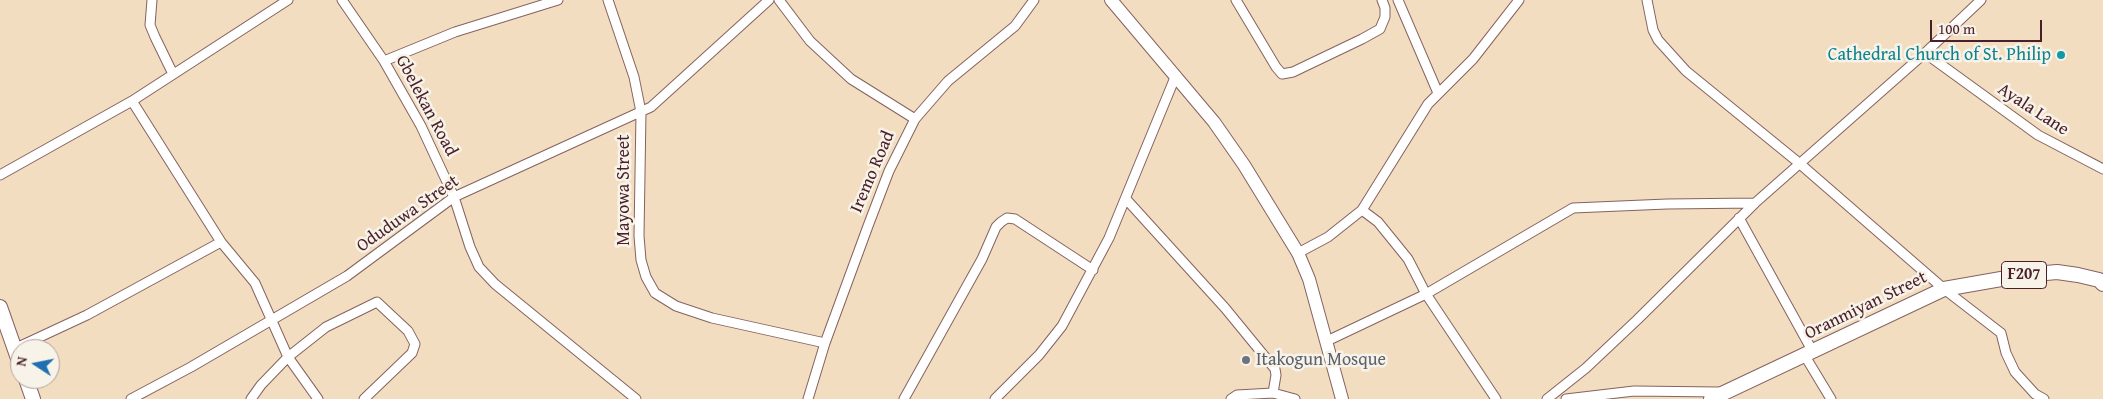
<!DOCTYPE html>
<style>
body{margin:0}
#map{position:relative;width:2103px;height:399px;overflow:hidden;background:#f3ddc0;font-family:"Gentium Book Plus",serif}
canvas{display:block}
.north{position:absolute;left:10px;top:339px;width:50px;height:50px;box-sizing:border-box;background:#f7f3e8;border:1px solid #b29e9c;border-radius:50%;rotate:281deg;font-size:14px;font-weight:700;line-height:20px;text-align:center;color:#4a1f2b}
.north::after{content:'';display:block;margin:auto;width:18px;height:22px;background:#1f6fb2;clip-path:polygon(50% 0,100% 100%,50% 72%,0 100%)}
.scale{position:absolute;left:1930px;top:20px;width:112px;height:22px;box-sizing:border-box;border:2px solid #4a1f2b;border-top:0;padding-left:6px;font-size:15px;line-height:18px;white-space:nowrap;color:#4a1f2b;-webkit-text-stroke:4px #f7f3e8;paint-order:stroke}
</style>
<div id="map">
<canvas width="2103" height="399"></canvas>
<div class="north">N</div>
<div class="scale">100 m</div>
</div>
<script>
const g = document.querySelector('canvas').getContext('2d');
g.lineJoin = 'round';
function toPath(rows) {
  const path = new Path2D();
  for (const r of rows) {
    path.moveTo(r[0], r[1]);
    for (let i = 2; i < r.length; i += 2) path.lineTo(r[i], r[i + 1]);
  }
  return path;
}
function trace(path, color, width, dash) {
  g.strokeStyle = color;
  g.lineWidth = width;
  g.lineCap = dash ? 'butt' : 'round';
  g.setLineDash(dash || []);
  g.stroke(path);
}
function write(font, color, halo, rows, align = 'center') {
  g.font = font + ' "Gentium Book Plus",serif';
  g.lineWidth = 5;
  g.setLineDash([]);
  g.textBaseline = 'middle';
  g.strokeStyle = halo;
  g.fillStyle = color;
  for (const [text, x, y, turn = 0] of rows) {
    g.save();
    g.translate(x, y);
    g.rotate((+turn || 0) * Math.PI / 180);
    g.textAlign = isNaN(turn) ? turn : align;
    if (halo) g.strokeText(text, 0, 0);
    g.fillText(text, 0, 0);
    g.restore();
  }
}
const street = toPath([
 [152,0,150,25,155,37,173,74],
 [342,0,384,61,421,126,454,197,470,247,479,267,495,284,636,399],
 [608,0,634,77,641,112,639,236,641,260,646,277,655,293,676,306,712,318,825,343],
 [779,0,810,41,851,79,915,119],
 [1236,0,1276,67,1282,74,1293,72,1362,39,1380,29,1385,17,1385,8,1382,0],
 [1398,0,1438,93],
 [1647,0,1653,30,1658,40,1686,71,1799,163,1944,289,2001,333,2006,353,2015,372,2035,394,2044,399],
 [1925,53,2038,135,2103,169],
 [384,61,455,32,558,0],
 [132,101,221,242,255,283,288,357,318,399],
 [0,175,132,101,288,0],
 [1126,199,1225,308,1275,369,1276,375,1273,393],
 [1362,210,1378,222,1408,259,1426,294,1496,399],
 [1739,218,1813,352],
 [1298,253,1328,237,1362,210,1428,104,1473,59,1519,0],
 [1327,341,1426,294,1573,208,1667,204,1755,203],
 [14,349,87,315,221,242],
 [1805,356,1831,399],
 [131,399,191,367,347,276,454,197,651,107,769,0],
 [251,399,261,385,288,357,326,327,377,302,408,331,415,344,412,353,364,399],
 [808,399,825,343,868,226,889,171,915,119,948,81,1015,26,1034,0],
 [904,399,982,259,996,227,1001,222,1007,218,1015,219,1093,270],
 [995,399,1039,355,1062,326,1109,238,1176,75],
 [1231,399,1237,395,1273,393,1295,399],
 [1547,399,1586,368,1638,319,1755,203,1925,53,1981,0],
 [1566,399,1634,391,1719,392]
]);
const secondary = toPath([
 [1111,0,1214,122,1244,165,1298,253,1309,279,1342,399]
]);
const primary = toPath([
 [0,307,20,364],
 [26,379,33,399],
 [1711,399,1944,289,2024,275,2057,272,2078,275,2099,280,2103,284]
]);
const markers = [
 [2061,55,5,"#0f9aa8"],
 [1246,360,5,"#6b7280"]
];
const shields = [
 [2024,275,45]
];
const shieldNames = [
 ["F207",2024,275]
];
const cultureNames = [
 ["Cathedral Church of St. Philip",2051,55]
];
const streetNames = [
 ["Gbelekan Road",426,106,62],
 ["Ayala Lane",2033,110,33],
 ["Iremo Road",873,172,-67],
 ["Mayowa Street",624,190,-90],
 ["Oduduwa Street",408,214,-35],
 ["Oranmiyan Street",1866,306,-26]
];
const worshipNames = [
 ["Itakogun Mosque",1256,360]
];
trace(street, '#85625f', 11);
trace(secondary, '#85625f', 14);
trace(primary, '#85625f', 16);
trace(street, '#fff', 9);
trace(secondary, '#fff', 12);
trace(primary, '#fff', 14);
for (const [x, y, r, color] of markers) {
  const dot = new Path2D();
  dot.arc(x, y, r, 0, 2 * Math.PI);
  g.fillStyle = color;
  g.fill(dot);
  trace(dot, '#f7f3e8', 2);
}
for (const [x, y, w] of shields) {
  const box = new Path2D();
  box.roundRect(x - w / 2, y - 13.5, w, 27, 4);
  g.fillStyle = '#f7f3e8';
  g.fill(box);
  trace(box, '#4a1f2b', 1);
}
write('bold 16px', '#4a1f2b', null, shieldNames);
write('18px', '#0d838f', '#f7f3e8', cultureNames, 'right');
write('18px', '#4a1f2b', '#f7f3e8', streetNames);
write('18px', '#5b616d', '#f7f3e8', worshipNames, 'left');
</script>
